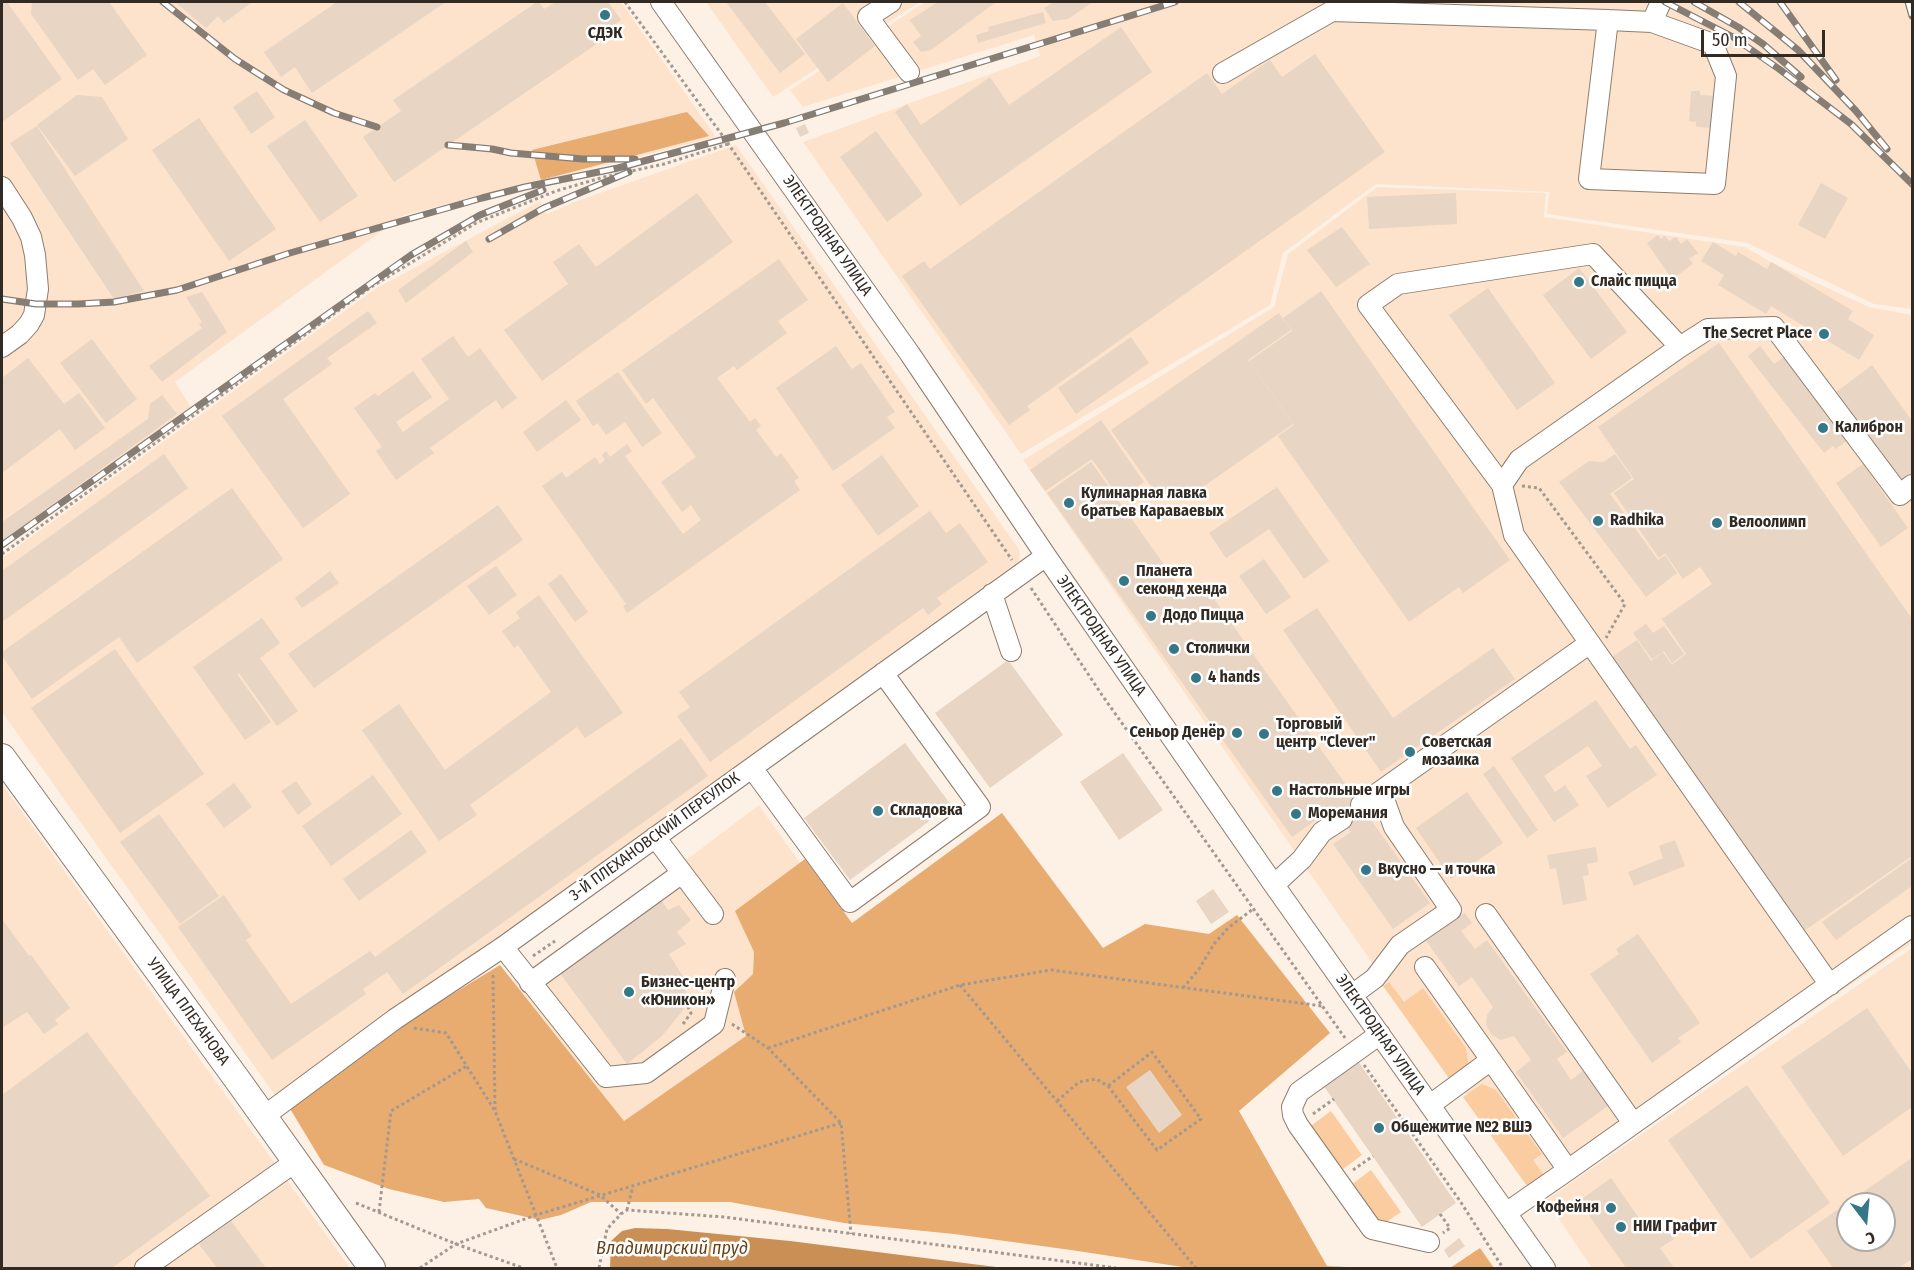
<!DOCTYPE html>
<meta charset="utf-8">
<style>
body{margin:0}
#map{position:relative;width:1914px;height:1270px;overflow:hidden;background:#fdf1e6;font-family:"Fira Sans Condensed",sans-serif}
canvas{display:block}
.frame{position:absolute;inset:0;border:3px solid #322b24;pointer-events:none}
.north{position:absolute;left:1836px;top:1192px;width:60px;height:60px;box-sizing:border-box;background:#fff;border:2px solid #adaaa7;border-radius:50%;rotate:164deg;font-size:16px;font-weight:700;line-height:24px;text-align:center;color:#322b24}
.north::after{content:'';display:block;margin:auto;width:21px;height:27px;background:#347887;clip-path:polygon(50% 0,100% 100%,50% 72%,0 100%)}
.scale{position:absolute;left:1701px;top:30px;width:124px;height:27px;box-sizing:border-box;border:3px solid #322b24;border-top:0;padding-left:8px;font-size:18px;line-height:21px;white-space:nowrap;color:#322b24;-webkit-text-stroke:4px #fff;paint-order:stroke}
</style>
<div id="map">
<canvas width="1914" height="1270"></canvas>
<div class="frame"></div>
<div class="north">С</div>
<div class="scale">50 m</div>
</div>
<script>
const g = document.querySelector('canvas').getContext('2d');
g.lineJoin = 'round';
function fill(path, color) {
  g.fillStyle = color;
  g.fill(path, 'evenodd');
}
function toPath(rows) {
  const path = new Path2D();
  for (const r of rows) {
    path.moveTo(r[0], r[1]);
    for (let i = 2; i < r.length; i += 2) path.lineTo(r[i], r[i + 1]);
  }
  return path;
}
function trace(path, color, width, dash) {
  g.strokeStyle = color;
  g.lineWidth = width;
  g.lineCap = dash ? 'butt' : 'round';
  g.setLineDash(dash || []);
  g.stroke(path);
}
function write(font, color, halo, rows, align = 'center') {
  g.font = font + ' "Fira Sans Condensed",sans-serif';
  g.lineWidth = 5;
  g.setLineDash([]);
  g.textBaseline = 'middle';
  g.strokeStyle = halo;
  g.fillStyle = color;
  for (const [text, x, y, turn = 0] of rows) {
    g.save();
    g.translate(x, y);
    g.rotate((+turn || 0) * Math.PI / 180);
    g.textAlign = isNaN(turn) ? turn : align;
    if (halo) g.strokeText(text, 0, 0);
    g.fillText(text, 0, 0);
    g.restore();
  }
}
const built = toPath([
 [2,2,621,2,716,137,404,215,175,382,191,407,2,543],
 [706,2,920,2,773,97],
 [925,2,1912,2,1912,309,1874,304,1747,243,1547,214,1549,192,1376,184,1283,253,1270,305,1021,454,803,142,1040,56,1034,35,803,107,790,90],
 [736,145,1018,548,1020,553,1019,561,277,1098,2,712,2,558,375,289,540,201,547,214,577,201],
 [1377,187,1546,193,1544,217,1745,247,1771,262,1869,307,1912,315,1912,943,1658,1116,1543,1199,1377,970,1023,460,1274,307,1288,254],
 [2,784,204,1065,350,1268,2,1268],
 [759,805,800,863,736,911,754,952,753,974,734,992,746,1036,624,1121,513,980,677,867],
 [1912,948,1912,1268,1592,1268,1546,1200],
 [1848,1204,1884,1204,1884,1240,1848,1240]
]);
const green = toPath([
 [1389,982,1404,1002,1423,988,1466,1048,1469,1068,1451,1081,1383,986],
 [1482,1084,1496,1090,1542,1154,1533,1160,1546,1178,1530,1190,1463,1097],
 [1331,1111,1362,1155,1339,1172,1308,1128],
 [1371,1170,1401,1212,1381,1226,1351,1185]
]);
const forest = toPath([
 [687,112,709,136,541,180,532,150],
 [1002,813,1103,948,1145,924,1209,934,1237,915,1330,1033,1239,1111,1327,1266,1367,1268,1189,1268,1071,1250,954,1234,844,1223,730,1202,591,1202,561,1215,540,1220,486,1208,479,1199,444,1202,389,1189,324,1165,289,1107,400,1026,500,965,624,1121,746,1036,734,992,753,974,754,952,735,911,805,859,852,923],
 [1480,1248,1494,1268,1448,1268,1450,1268]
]);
const water = toPath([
 [635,1228,667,1229,790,1241,1004,1268,610,1268,611,1241,622,1231]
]);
const building = toPath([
 [2,2,7,2,62,79,2,122],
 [32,2,109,2,147,55,105,85,93,69,78,80,31,14],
 [175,2,252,2,224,23,218,16,206,28],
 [337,2,446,2,312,93,295,67,281,77,264,52],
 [537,2,539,2,544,9,556,2,608,2,621,20,601,34,604,39,394,182,363,137,401,111,393,100],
 [726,2,765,2,805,54,780,73],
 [938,2,996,2,931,50,921,52,913,42,921,36,910,20],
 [1054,2,1093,2,1068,19,1053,21,1044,8],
 [843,3,875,46,828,82,796,39],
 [1043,12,1046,23,978,43,976,35,989,31,988,27],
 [1121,27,1152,72,960,206,895,112,907,104,921,125,990,77,1009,105],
 [1315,54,1385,152,1027,406,1030,410,1009,425,902,276,924,261,930,269,1207,73,1222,94,1270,60,1282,77],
 [257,91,275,117,251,134,233,107],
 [1691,91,1700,91,1700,95,1715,96,1713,128,1696,127,1696,122,1689,121],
 [77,95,102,97,128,139,75,176,37,125],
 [199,118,276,229,229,261,152,150],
 [305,120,358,196,320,222,267,146],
 [805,124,809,133,800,137,796,128],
 [37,126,144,291,114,299,10,143],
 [876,131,923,195,887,222,840,157],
 [1821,183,1848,198,1825,239,1798,225],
 [697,193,733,242,542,381,504,330,568,284,553,262,579,244,596,267],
 [1456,193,1457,224,1369,229,1367,197],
 [1342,227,1370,264,1336,287,1307,250],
 [1658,235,1661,239,1665,236,1669,241,1676,237,1681,244,1687,239,1698,253,1689,259,1693,264,1672,279,1647,243],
 [466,241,473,252,406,303,398,290],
 [1713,242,1736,256,1738,252,1767,269,1771,262,1853,311,1848,319,1874,335,1859,360,1771,306,1766,314,1718,285,1724,275,1701,261],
 [779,259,808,300,778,321,787,333,737,370,734,366,717,378,750,422,755,418,761,426,756,430,776,457,781,453,799,478,794,481,800,490,627,613,623,606,626,604,542,486,562,472,566,478,595,457,600,464,605,460,602,455,606,451,610,457,627,444,632,451,625,456,683,534,701,520,691,505,682,512,661,482,696,457,653,398,646,404,622,370],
 [1579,268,1627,332,1591,359,1543,295],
 [1488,288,1555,383,1517,410,1449,315],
 [1321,291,1510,560,1463,593,1459,587,1409,622,1278,436,1294,425,1249,361,1292,331,1283,318],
 [202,292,227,332,162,382,149,366,202,328,199,324,202,322,186,297],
 [368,311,377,323,327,358,332,364,283,399,350,494,303,528,222,416],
 [1279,313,1291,330,1248,360,1293,424,1184,500,1177,490,1161,500,1111,430],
 [453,336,468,357,480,348,517,398,502,409,496,400,430,448,434,453,396,480,376,451,382,447,354,408,375,393,378,396,413,371,432,397,396,422,403,432,449,399,421,359],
 [1131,337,1149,363,1076,414,1058,388],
 [92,339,137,399,106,423,60,363],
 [1719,343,1912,619,1912,856,1801,933,1609,659,1637,640,1651,661,1663,652,1672,665,1686,654,1662,619,1712,584,1700,567,1683,579,1665,553,1659,558,1614,493,1634,479,1598,427],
 [836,346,852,369,861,363,895,412,887,417,895,428,833,471,776,388],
 [1760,346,1774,364,1784,357,1849,439,1836,449,1833,446,1824,453,1748,356],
 [28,358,64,404,79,393,105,428,75,450,60,429,2,473,2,378],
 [1872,365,1912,421,1912,473,1900,482,1835,393],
 [618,372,662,433,642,447,625,422,606,435,598,423,593,426,576,401],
 [162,395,177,414,2,541,2,522,148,419,150,404],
 [566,400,581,420,537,452,523,432],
 [1101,420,1144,482,1120,499,1092,459,1045,491,1030,470],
 [164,454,188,488,2,622,2,571],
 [1615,454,1632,478,1610,494,1658,560,1665,555,1677,573,1646,597,1559,482,1589,461,1603,462],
 [882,455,919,506,878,536,841,485],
 [1091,462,1185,594,1202,582,1430,903,1393,929,1333,844,1351,832,1334,807,1292,837,1047,493],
 [1863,464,1908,528,1881,547,1836,483],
 [1277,487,1329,561,1304,579,1269,529,1226,558,1209,533],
 [232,488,283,559,137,663,119,637,32,699,2,656,2,652],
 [498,505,523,540,314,688,288,654],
 [930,511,946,533,960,523,988,562,937,598,942,604,928,615,923,608,710,762,677,716,690,707,679,692],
 [1264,559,1291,597,1266,614,1239,576],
 [496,566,517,595,489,615,467,586],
 [330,571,339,583,302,608,295,598],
 [561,574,588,612,575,622,548,584],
 [539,595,623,713,585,738,577,727,470,805,477,815,439,841,362,730,399,704,445,770,551,692,518,645,514,648,502,631,520,618,516,612],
 [1317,608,1393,718,1493,648,1515,679,1381,772,1283,630],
 [262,618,280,643,260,658,298,711,277,726,239,673,237,674,271,722,245,740,193,667],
 [1646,624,1653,633,1664,626,1684,654,1672,663,1664,651,1652,659,1633,633],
 [115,649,204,774,120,833,31,708],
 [1008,660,1063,735,990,788,935,713],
 [1596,700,1630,749,1636,745,1657,775,1608,808,1586,776,1602,766,1588,746,1544,776,1555,792,1565,785,1579,805,1554,822,1511,758],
 [681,738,708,776,403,994,387,972,363,989,366,994,272,1060,178,927,224,895,252,936,246,940,291,1004,370,951,375,957],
 [905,743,951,805,850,880,804,818],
 [1123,753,1163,810,1119,840,1080,782],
 [1494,766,1538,830,1527,838,1483,774],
 [373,775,402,814,331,866,302,826],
 [296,781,312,804,298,815,281,791],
 [234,783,252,807,224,828,206,804],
 [1467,792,1503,843,1451,879,1416,828],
 [159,814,219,896,180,924,120,842],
 [411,830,427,852,359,901,343,879],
 [1675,840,1685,866,1634,886,1628,872,1663,858,1659,846],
 [1596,847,1598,862,1587,864,1589,875,1583,876,1587,900,1563,905,1556,868,1550,869,1547,855],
 [1912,858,1912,886,1836,940,1822,922],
 [1213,889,1229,912,1211,924,1196,901],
 [660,898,668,910,679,905,691,920,677,932,686,944,669,954,684,978,687,1005,662,1036,627,1064,559,972],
 [1465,913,1472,923,1461,931,1475,949,1487,940,1567,1052,1557,1059,1571,1080,1583,1071,1608,1106,1563,1138,1516,1072,1531,1060,1514,1036,1501,1040,1492,1035,1487,1027,1486,1021,1487,1015,1493,1007,1472,977,1459,986,1426,941],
 [2,919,29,956,31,955,70,1008,55,1020,58,1024,44,1034,27,1012,2,1028],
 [1638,934,1700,1023,1678,1038,1681,1042,1652,1063,1590,974,1619,954,1616,949],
 [1867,1008,1912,1073,1912,1107,1843,1156,1781,1067],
 [87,1032,210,1196,112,1268,2,1268,2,1095],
 [1358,1061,1456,1203,1422,1227,1323,1085],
 [1150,1070,1182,1115,1159,1133,1126,1087],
 [1747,1085,1830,1203,1751,1259,1668,1140],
 [1912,1158,1912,1259,1899,1268,1833,1268,1807,1231],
 [1848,1204,1884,1204,1884,1240,1848,1240],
 [1611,1178,1648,1231,1662,1222,1674,1239,1660,1248,1674,1268,1626,1268,1579,1201],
 [231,1221,266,1268,217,1268,199,1244],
 [1459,1238,1465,1246,1449,1258,1444,1250]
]);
const path = toPath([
 [625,2,725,139,1012,560],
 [1522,486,1539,488,1625,604,1606,638],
 [2,554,371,287,476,223,556,191,604,177,664,164,728,144],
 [1031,588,1102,695,1345,1038],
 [533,956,555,941],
 [493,975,495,1110],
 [960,985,1196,1268],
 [1183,988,1199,969,1214,944,1228,928,1253,909],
 [683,1024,691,1013,687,1005],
 [732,1024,768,1048,841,1123,851,1234],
 [414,1028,446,1033,495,1111,557,1268],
 [768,1048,960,985,1051,970,1322,1006],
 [1364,1065,1460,1201,1503,1268],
 [1057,1101,1079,1082,1096,1079,1108,1086,1157,1150,1201,1119,1152,1052,1108,1086],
 [1313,1114,1334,1099],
 [514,1159,600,1195,621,1214],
 [1353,1170,1373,1156],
 [356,1203,456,1244,523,1268],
 [627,1210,633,1186],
 [379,1212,391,1111,467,1066],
 [1440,1214,1450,1228,1443,1233],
 [420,1268,456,1244,536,1215,841,1123],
 [599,1268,607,1229,621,1214,627,1210,724,1217,1116,1268]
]);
const minor = toPath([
 [661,2,910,354,1046,556,1274,885,1545,1268],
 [891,2,868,17,909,72],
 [1608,20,1652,22,1713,44,1726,76,1715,184,1589,179,1608,20],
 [1652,22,1661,2],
 [1223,73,1332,11,1608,20],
 [2,187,22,218,31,237,35,255,38,289,34,315,29,324,20,334,2,347],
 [1680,347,1708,329,1774,327,1900,495,1912,485],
 [1502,485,1519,460,1680,347,1593,254,1398,284,1368,305,1502,485,1514,535,1830,985],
 [992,594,1011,651],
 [752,768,850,902,980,807,883,673],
 [1361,805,1590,643],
 [655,837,713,914],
 [1274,885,1302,859,1322,832,1342,819],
 [1486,914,1633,1123],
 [503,947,606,1077,646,1073,714,1024,725,979],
 [1425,967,1491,1060],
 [530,983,682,873],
 [1352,995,1375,978,1400,945,1451,910,1394,827,1385,802,1384,789],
 [1380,1034,1299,1092,1292,1107,1293,1115,1298,1125,1372,1229,1429,1242],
 [1430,1105,1491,1060,1568,1170,1912,926],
 [263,1117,395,1019,503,947,1046,556],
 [1506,1213,1568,1170],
 [145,1268,295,1162]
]);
const major = toPath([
 [2,757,239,1082,372,1268]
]);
const rail = toPath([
 [163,2,235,59,284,90,334,113,377,127],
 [1665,2,1733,37,1779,69,1851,124,1912,184],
 [1694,2,1738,27,1763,44,1801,77],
 [1739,2,1798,50,1856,111,1887,149],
 [1780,2,1836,80],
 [1908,2,1912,16],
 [448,145,492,149,511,153,583,159,635,159],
 [489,239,544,208,629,172],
 [2,299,36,304,78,304,114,302,177,290,290,253,482,198,525,187,618,168,784,123,1175,2],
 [2,545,411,255,480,215,543,190]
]);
const markers = [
 [605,15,6,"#347887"],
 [1579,282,6,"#347887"],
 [1824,334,6,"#347887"],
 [1823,428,6,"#347887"],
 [1069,503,6,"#347887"],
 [1598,521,6,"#347887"],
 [1717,523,6,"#347887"],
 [1124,581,6,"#347887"],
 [1151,616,6,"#347887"],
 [1174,649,6,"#347887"],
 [1196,678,6,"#347887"],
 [1237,733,6,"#347887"],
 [1264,734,6,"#347887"],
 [1410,752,6,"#347887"],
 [1277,791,6,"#347887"],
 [878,811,6,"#347887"],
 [1296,814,6,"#347887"],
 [1366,870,6,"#347887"],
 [629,992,6,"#347887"],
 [1379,1128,6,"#347887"],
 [1611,1208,6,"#347887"],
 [1621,1227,6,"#347887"]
];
const poiNames = [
 ["СДЭК",605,34,"center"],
 ["Слайс пицца",1591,282],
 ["The Secret Place",1812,334,"right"],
 ["Калиброн",1835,428],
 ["Кулинарная лавка",1081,494],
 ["братьев Караваевых",1081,512],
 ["Radhika",1610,521],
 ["Велоолимп",1729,523],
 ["Планета",1136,572],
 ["секонд хенда",1136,590],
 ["Додо Пицца",1163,616],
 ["Столички",1186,649],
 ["4 hands",1208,678],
 ["Торговый",1276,725],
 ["центр \"Clever\"",1276,743],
 ["Сеньор Денёр",1225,733,"right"],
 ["Советская",1422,743],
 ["мозаика",1422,761],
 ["Настольные игры",1289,791],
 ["Складовка",890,811],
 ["Моремания",1308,814],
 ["Вкусно — и точка",1378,870],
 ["Бизнес-центр",641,983],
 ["«Юникон»",641,1001],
 ["Общежитие №2 ВШЭ",1391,1128],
 ["Кофейня",1599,1208,"right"],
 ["НИИ Графит",1633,1227]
];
const streetNames = [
 ["ЭЛЕКТРОДНАЯ УЛИЦА",827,236,55],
 ["ЭЛЕКТРОДНАЯ УЛИЦА",1101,636,55],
 ["3-Й ПЛЕХАНОВСКИЙ ПЕРЕУЛОК",655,837,-36],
 ["УЛИЦА ПЛЕХАНОВА",188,1012,54],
 ["ЭЛЕКТРОДНАЯ УЛИЦА",1380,1035,55]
];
const waterNames = [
 ["Владимирский пруд",672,1249]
];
fill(built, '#fde3cc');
fill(green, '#fbcc9f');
fill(forest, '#e8ab70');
fill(water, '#ca8f55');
fill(building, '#e8d5c4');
trace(minor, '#8e7d6d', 22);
trace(major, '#8e7d6d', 28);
trace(path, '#a39990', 3, [3, 3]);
trace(minor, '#fff', 20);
trace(major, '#fff', 26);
trace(rail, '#867d75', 7);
trace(rail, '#fff', 4.5, [14]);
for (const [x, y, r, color] of markers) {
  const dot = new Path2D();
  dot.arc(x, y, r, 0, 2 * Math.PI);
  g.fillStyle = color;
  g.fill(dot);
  trace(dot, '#fff', 2);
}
write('bold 16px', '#322b24', '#fff', poiNames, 'left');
write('16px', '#322b24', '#fff', streetNames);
write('italic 18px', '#694115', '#fff', waterNames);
</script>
